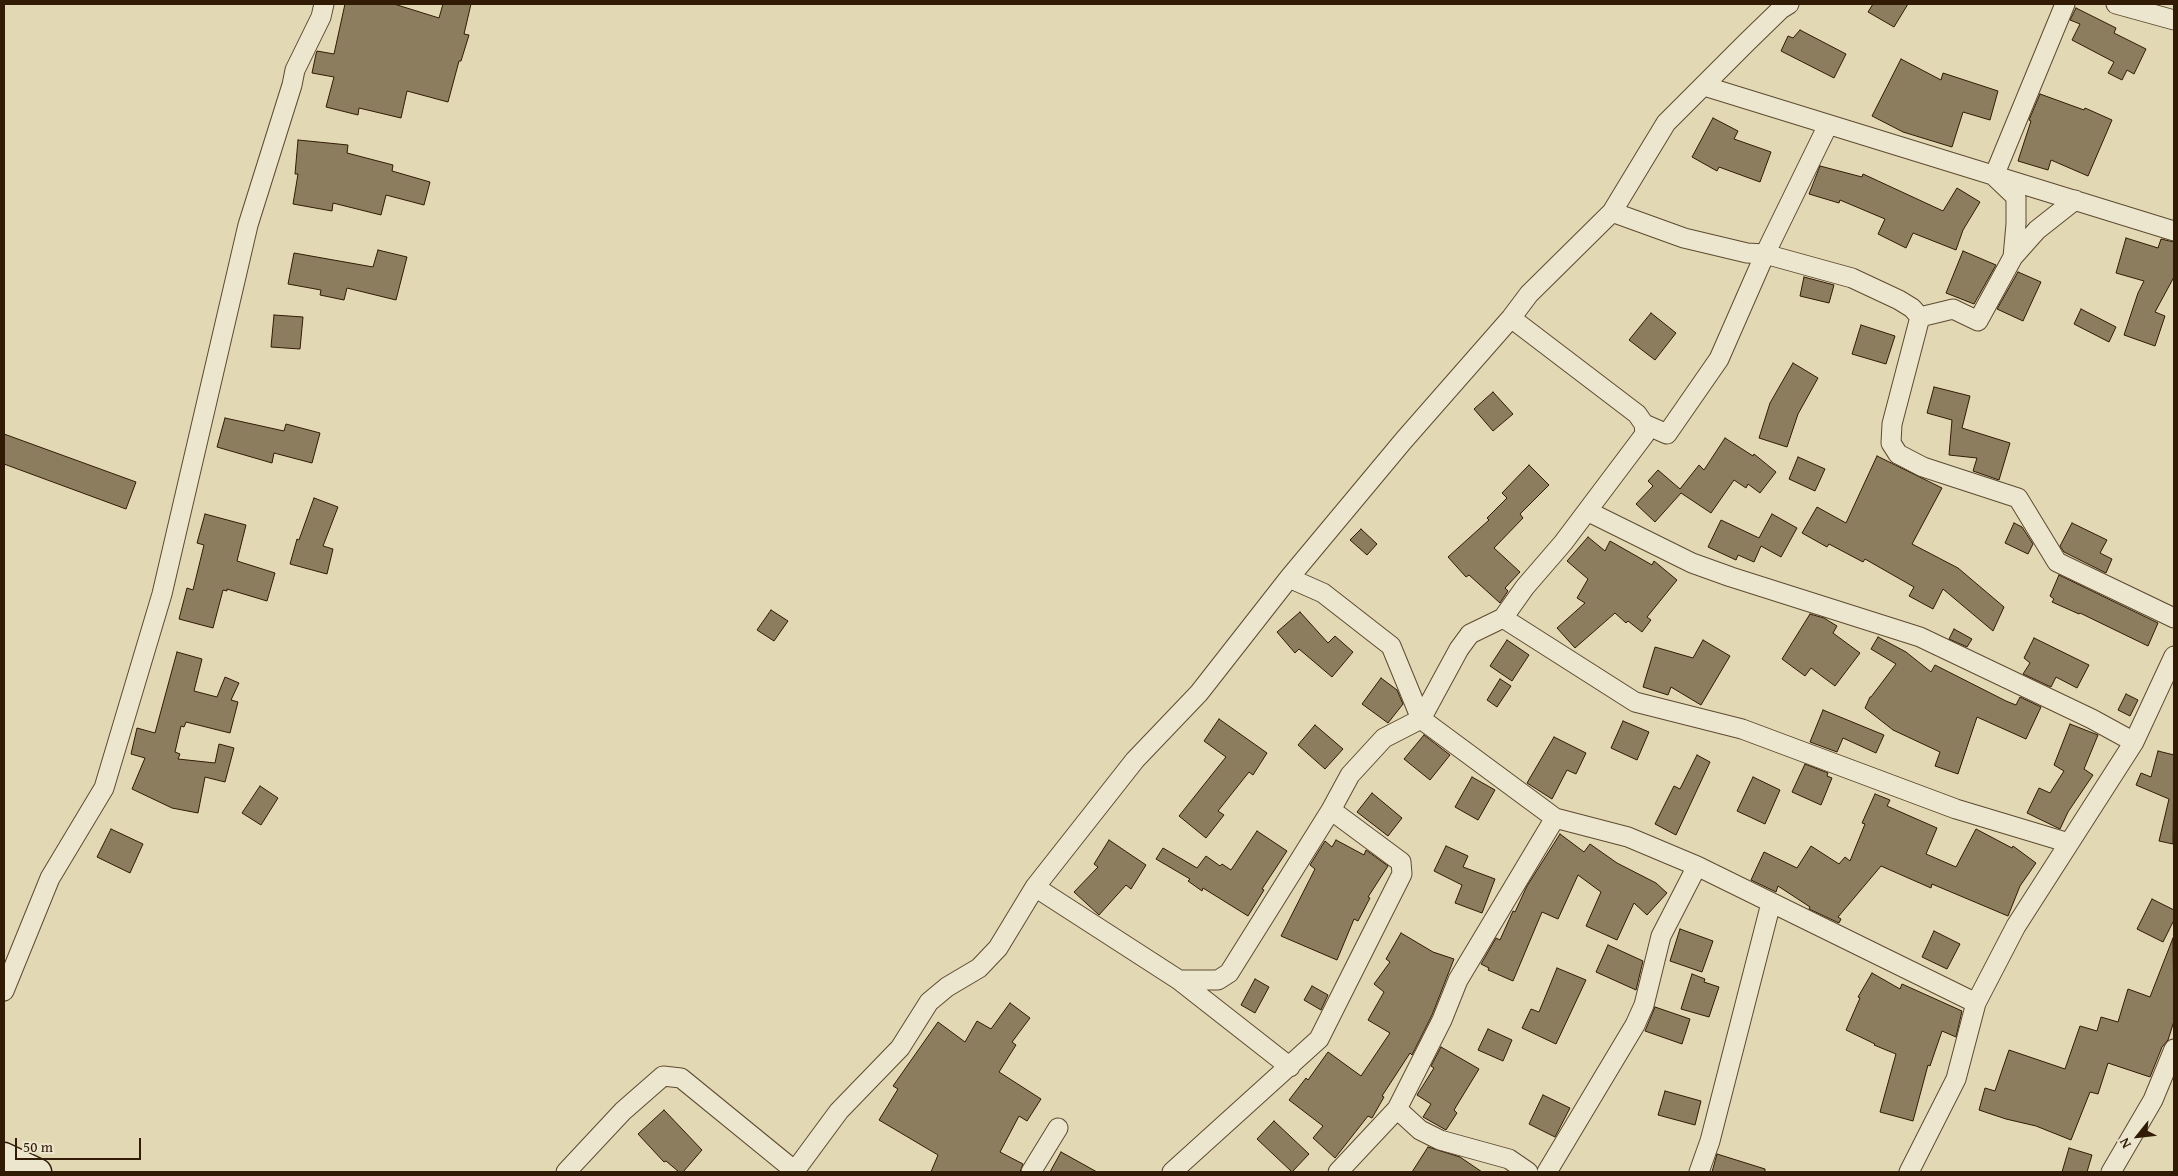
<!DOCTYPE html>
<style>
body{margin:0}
#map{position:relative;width:2178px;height:1176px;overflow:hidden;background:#e2d8b3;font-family:"Gentium Book Plus",serif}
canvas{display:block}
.frame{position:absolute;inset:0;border:5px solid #311b05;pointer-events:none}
.north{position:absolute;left:2113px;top:1111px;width:50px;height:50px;-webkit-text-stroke:4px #ece6ce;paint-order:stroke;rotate:241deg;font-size:14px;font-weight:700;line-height:20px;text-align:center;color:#311b05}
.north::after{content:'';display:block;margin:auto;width:18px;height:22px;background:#311b05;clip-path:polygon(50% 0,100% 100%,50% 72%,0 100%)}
.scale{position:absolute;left:15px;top:1138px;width:126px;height:22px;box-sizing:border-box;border:2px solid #311b05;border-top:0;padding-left:6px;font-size:15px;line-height:18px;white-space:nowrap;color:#311b05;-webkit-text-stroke:4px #ece6ce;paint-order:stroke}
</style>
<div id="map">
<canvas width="2178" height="1176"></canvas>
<div class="frame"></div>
<div class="north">N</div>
<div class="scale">50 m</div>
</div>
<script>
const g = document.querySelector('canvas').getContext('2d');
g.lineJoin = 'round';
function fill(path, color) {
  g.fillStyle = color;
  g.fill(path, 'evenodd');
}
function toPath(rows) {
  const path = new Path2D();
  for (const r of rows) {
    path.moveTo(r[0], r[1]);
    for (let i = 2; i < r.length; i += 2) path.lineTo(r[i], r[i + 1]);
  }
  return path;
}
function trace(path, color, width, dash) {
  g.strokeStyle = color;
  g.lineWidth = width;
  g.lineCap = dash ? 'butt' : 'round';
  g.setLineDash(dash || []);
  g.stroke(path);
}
const building = toPath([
 [345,4,394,4,439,18,443,4,471,4,464,34,469,35,461,61,459,61,448,102,407,91,401,118,359,108,358,115,326,107,334,77,312,73,316,54,317,51,334,54,345,4],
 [1873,4,1908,4,1894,27,1868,12,1873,4],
 [2076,8,2116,28,2114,33,2146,49,2134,74,2127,70,2122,80,2108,73,2114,62,2072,40,2080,24,2070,20,2076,8],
 [1800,30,1846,54,1834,78,1781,51,1788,36,1793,38,1800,30],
 [1901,59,1941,80,1943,73,1998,91,1990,120,1963,112,1952,147,1903,132,1872,116,1901,59],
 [2040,94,2084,110,2085,108,2112,120,2088,176,2051,160,2048,170,2018,161,2031,121,2029,120,2040,94],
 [1713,118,1738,131,1734,139,1771,152,1760,182,1719,167,1717,171,1692,157,1713,118],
 [298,140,348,145,347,153,393,165,392,171,430,182,424,205,386,195,381,215,333,203,332,211,293,204,298,174,295,174,298,140],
 [1820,166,1862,177,1863,174,1943,211,1957,188,1980,202,1963,230,1956,250,1913,233,1906,248,1878,234,1885,219,1840,200,1839,203,1809,194,1820,166],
 [2126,238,2158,248,2161,239,2174,242,2174,277,2155,312,2165,316,2155,346,2124,335,2138,293,2144,281,2116,273,2126,238],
 [378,250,407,257,396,300,347,288,344,300,320,295,321,290,288,284,294,253,373,267,378,250],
 [1963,251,1996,265,1974,304,1946,293,1963,251],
 [2018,272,2041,282,2023,321,1997,309,2018,272],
 [1804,277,1834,285,1829,303,1800,296,1804,277],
 [2081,309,2116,327,2109,342,2074,324,2081,309],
 [1651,313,1676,333,1655,360,1629,340,1651,313],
 [274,315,303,317,300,349,271,347,274,315],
 [1861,325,1895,336,1886,364,1852,354,1861,325],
 [1793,363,1818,378,1798,414,1787,447,1759,438,1770,403,1793,363],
 [1934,387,1970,396,1962,428,2010,443,1999,480,1973,471,1977,458,1949,455,1952,420,1927,413,1934,387],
 [1493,392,1513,414,1493,431,1474,409,1493,392],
 [225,418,284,431,286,424,320,433,312,463,274,453,272,463,217,447,225,418],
 [4,434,136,482,126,509,4,464,4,434],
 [1725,438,1753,456,1754,454,1776,472,1760,493,1748,484,1746,488,1734,480,1711,513,1681,493,1655,522,1636,504,1653,486,1648,481,1658,470,1680,489,1699,465,1704,470,1725,438],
 [1877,456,1942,488,1912,544,1958,568,2004,607,1993,631,1943,589,1933,609,1909,596,1914,587,1865,559,1863,562,1829,544,1827,547,1802,533,1817,507,1846,523,1877,456],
 [1798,457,1825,469,1815,491,1789,479,1798,457],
 [1529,465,1549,485,1520,514,1523,518,1494,548,1520,572,1505,588,1508,591,1500,603,1469,575,1466,577,1448,557,1489,520,1487,518,1507,498,1502,493,1529,465],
 [314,498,338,507,323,546,333,549,327,574,290,564,297,539,299,540,314,498],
 [205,514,246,525,237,561,275,573,267,601,227,589,227,591,223,590,213,628,179,619,187,588,193,590,204,545,197,543,205,514],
 [1772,514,1797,528,1781,557,1761,546,1754,562,1738,555,1736,560,1708,547,1721,520,1759,538,1772,514],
 [2014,523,2022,527,2033,544,2028,554,2005,543,2014,523],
 [2072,523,2107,540,2100,553,2112,559,2106,573,2064,552,2060,546,2072,523],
 [1361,529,1377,544,1367,555,1350,540,1361,529],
 [1588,537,1605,551,1610,541,1652,565,1654,561,1677,580,1647,617,1651,620,1642,632,1628,621,1626,623,1615,613,1575,648,1557,628,1585,603,1577,598,1588,579,1567,561,1588,537],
 [2059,575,2158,623,2148,646,2080,613,2079,614,2052,602,2054,599,2050,596,2059,575],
 [771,610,788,621,774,641,757,630,771,610],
 [1300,612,1328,643,1335,636,1353,652,1332,677,1299,649,1295,653,1277,632,1300,612],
 [1810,614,1824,618,1837,626,1833,633,1860,653,1835,686,1811,668,1805,676,1782,659,1810,614],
 [1954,629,1972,639,1967,647,1949,639,1954,629],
 [1878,637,1906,652,1931,672,1935,665,2006,701,2016,705,2020,697,2041,707,2026,739,1977,717,1958,774,1935,766,1940,752,1893,730,1865,708,1870,697,1871,697,1896,664,1871,649,1878,637],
 [2034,638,2089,665,2077,688,2056,677,2051,687,2023,674,2030,663,2024,658,2034,638],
 [1507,640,1529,655,1512,681,1490,666,1507,640],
 [1703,640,1730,656,1701,705,1671,687,1668,695,1643,687,1655,647,1693,658,1703,640],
 [177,652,202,659,194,691,217,697,225,677,239,683,231,700,238,702,230,733,186,722,184,727,181,726,175,752,180,754,178,759,215,763,219,744,234,748,225,782,205,777,198,813,172,808,132,789,145,758,131,754,137,728,155,733,177,652],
 [1381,678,1397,690,1403,704,1388,723,1362,704,1381,678],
 [1500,679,1511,686,1497,707,1487,700,1500,679],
 [2126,694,2138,700,2130,716,2118,710,2126,694],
 [1823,710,1884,735,1876,753,1843,738,1837,752,1810,742,1823,710],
 [1219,719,1267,753,1253,775,1249,772,1218,811,1224,815,1206,838,1179,816,1226,757,1204,741,1219,719],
 [1623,721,1649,732,1637,760,1611,748,1623,721],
 [2070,724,2098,735,2084,769,2093,775,2068,812,2060,829,2027,813,2039,788,2050,793,2064,771,2054,765,2070,724],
 [1315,725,1343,749,1325,769,1298,745,1315,725],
 [1424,735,1450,755,1430,780,1404,759,1424,735],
 [1554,737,1586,753,1576,774,1567,770,1552,799,1527,783,1554,737],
 [2158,751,2174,755,2173,844,2159,841,2169,799,2136,785,2141,773,2151,777,2158,751],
 [1697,755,1710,762,1676,835,1655,824,1674,786,1680,789,1697,755],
 [1805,764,1828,773,1827,776,1832,778,1821,805,1792,792,1805,764],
 [1472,777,1495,790,1478,820,1455,807,1472,777],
 [1753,777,1780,790,1765,824,1737,811,1753,777],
 [260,786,278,798,261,825,242,813,260,786],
 [1372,793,1402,818,1388,836,1357,812,1372,793],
 [1875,794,1890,800,1887,806,1937,828,1926,854,1956,867,1976,829,2012,848,2013,846,2036,863,2020,886,2008,916,1932,884,1931,888,1881,866,1838,917,1841,919,1839,923,1809,909,1810,907,1778,886,1776,892,1751,880,1764,852,1797,868,1811,846,1839,864,1845,857,1850,861,1865,824,1862,823,1875,794],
 [111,829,143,844,130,873,97,857,111,829],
 [1257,831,1287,851,1262,889,1264,890,1248,916,1203,888,1202,891,1188,881,1190,879,1156,859,1163,848,1197,868,1206,856,1220,866,1222,864,1231,870,1257,831],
 [1560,834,1584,852,1590,844,1617,863,1656,883,1667,893,1647,915,1634,903,1617,940,1586,926,1601,892,1578,875,1558,919,1542,912,1513,981,1488,970,1489,968,1481,964,1496,938,1500,940,1513,911,1515,912,1527,886,1560,834],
 [1109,840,1146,865,1131,889,1126,885,1099,915,1074,892,1098,867,1094,864,1109,840],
 [1336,840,1364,855,1366,850,1388,866,1368,897,1370,898,1358,921,1354,919,1337,960,1281,936,1315,869,1310,865,1325,841,1332,847,1336,840],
 [1446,846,1468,856,1463,867,1495,879,1482,913,1455,903,1462,885,1434,871,1446,846],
 [2152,899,2174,910,2174,920,2163,942,2137,929,2152,899],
 [1680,929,1713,941,1702,972,1670,961,1680,929],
 [1934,931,1960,944,1947,969,1922,957,1934,931],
 [1401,933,1433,952,1454,959,1432,1015,1412,1055,1410,1053,1382,1096,1384,1097,1372,1118,1368,1116,1335,1158,1313,1138,1323,1126,1289,1100,1306,1078,1308,1080,1328,1052,1361,1076,1390,1033,1368,1020,1384,992,1374,984,1390,962,1386,959,1401,933],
 [2173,938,2174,1021,2168,1040,2162,1047,2150,1077,2108,1063,2098,1094,2090,1092,2071,1140,2036,1126,2006,1119,1979,1110,1985,1088,1995,1091,2009,1050,2065,1069,2080,1026,2097,1031,2101,1017,2118,1022,2128,989,2150,997,2173,938],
 [1608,945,1643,961,1636,990,1596,972,1608,945],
 [1557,968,1586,980,1556,1044,1522,1028,1531,1009,1539,1012,1557,968],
 [1872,973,1900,989,1902,984,1962,1011,1956,1037,1942,1031,1930,1066,1928,1065,1913,1121,1880,1112,1896,1054,1874,1045,1875,1044,1846,1030,1860,998,1858,997,1872,973],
 [1692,974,1705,979,1704,982,1719,987,1709,1017,1681,1009,1692,974],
 [1255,979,1269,987,1255,1013,1241,1005,1255,979],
 [1312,986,1328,995,1321,1010,1304,1000,1312,986],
 [1010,1003,1030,1018,1012,1042,1016,1045,999,1072,1041,1099,1027,1121,1019,1116,1000,1152,1023,1164,1020,1172,931,1172,938,1155,879,1120,898,1089,893,1086,938,1022,965,1042,977,1021,991,1029,1010,1003],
 [1655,1007,1690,1019,1682,1044,1645,1031,1655,1007],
 [1488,1029,1512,1040,1503,1061,1478,1050,1488,1029],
 [1441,1047,1479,1069,1454,1110,1457,1113,1446,1130,1423,1117,1431,1104,1417,1095,1434,1068,1431,1066,1441,1047],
 [1665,1091,1701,1101,1695,1125,1658,1115,1665,1091],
 [1543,1095,1570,1108,1555,1137,1529,1124,1543,1095],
 [664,1110,702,1150,683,1172,679,1172,666,1161,664,1162,638,1134,664,1110],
 [1274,1121,1309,1154,1292,1172,1257,1139,1274,1121],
 [1428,1147,1460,1157,1482,1172,1412,1172,1428,1147],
 [2069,1148,2092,1155,2087,1172,2062,1172,2069,1148],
 [1061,1152,1097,1172,1050,1172,1061,1152],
 [1717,1154,1765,1169,1765,1172,1712,1172,1717,1154]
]);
const street = toPath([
 [2116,4,2174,20],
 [1704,86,2174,231],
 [1612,212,1684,238,1747,253,1765,254,1852,278,1899,300,1912,308,1920,317,1892,424,1891,443,1898,454,1923,467,2018,498,2057,562,2174,618],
 [2013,257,2037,230,2075,200],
 [1920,317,1953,309,1978,321,2013,257,2016,224,2016,197,1994,176,2065,4],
 [1644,424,1667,434,1719,359,1765,254,1828,125],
 [1587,511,1692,563,1731,577,1920,637,2092,719,2134,742],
 [1289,578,1323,593,1391,646,1421,719,1555,818,1628,837,1697,866,1976,1003],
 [1503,618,1635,702,1742,729,1956,809,2069,843],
 [1035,887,1179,980,1290,1067],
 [1179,980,1218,980,1229,973,1331,810,1350,775,1384,738,1421,719,1459,649,1470,634,1503,618,1525,587,1563,543,1645,434,1644,424,1637,414,1511,318],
 [4,991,50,878,104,788,162,594,248,225,292,85,295,70,321,17,324,4],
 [1397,1109,1420,1130,1440,1140,1509,1159,1528,1172],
 [566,1172,623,1111,663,1076,681,1078,795,1171],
 [794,1172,839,1111,900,1048,929,1002,947,987,979,968,998,948,1035,887,1135,760,1199,693,1289,578,1404,440,1511,318,1529,294,1612,212,1666,123,1747,42,1781,9,1789,4],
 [1031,1172,1058,1128],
 [1172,1172,1319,1039,1402,874,1401,862,1331,810],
 [1338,1172,1397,1109,1442,1020,1458,980,1555,818],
 [1547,1172,1635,1025,1644,1005,1661,936,1697,866],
 [1699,1172,1710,1141,1771,903],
 [1909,1172,1956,1079,1976,1003,2016,926,2134,742,2174,656],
 [2111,1172,2153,1100,2174,1049]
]);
const secondary = toPath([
 [4,1156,38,1172]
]);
fill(building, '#8d7d5f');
trace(building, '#311b05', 1);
trace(street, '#5d4a30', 21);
trace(secondary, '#311b05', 29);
trace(street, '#ece6ce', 19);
trace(secondary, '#ece6ce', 26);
</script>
